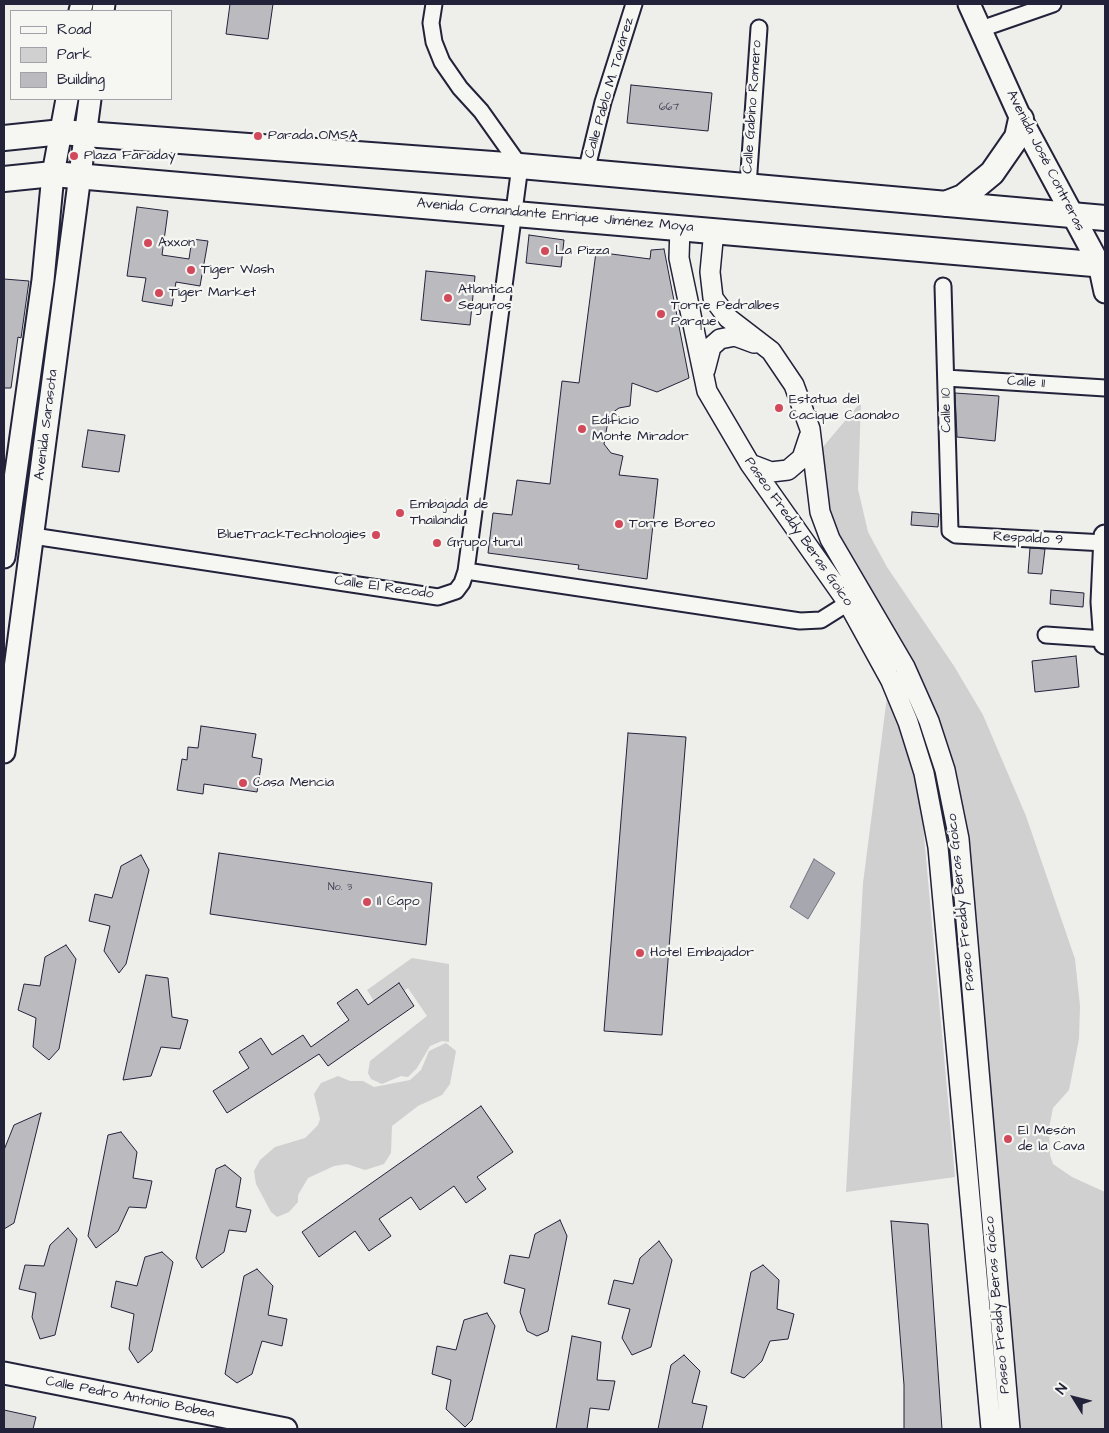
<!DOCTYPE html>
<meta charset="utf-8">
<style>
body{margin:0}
#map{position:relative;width:1109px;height:1433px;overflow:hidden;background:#eeeeeb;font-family:"Architects Daughter",sans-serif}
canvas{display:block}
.frame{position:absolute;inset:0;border:5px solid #22223b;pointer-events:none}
.legend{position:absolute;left:10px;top:10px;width:162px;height:90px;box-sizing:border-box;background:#f6f6f2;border:1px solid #a1a1a9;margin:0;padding:6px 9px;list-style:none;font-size:15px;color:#22223b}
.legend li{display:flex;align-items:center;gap:10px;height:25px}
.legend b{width:25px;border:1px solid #a1a1a9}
.north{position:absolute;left:1049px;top:1373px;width:50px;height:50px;-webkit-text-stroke:4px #f6f6f2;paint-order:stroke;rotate:306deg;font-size:14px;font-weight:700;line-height:20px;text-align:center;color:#22223b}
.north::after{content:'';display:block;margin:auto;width:18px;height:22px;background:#22223b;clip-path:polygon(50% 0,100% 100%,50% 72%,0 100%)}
</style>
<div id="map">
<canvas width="1109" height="1433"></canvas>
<div class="frame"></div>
<ul class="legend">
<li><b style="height:6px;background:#f6f6f2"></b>Road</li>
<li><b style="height:14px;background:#d0d0d1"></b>Park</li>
<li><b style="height:14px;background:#bbbbbf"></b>Building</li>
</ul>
<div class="north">N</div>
</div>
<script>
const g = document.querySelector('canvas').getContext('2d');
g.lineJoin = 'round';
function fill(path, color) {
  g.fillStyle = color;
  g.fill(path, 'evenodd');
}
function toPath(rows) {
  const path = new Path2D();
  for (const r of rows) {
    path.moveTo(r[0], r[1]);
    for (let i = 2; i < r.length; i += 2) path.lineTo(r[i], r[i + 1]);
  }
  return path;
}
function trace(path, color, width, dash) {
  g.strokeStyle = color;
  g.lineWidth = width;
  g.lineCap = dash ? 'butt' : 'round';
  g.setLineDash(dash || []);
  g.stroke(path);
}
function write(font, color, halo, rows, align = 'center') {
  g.font = font + ' "Architects Daughter",sans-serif';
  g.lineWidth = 4.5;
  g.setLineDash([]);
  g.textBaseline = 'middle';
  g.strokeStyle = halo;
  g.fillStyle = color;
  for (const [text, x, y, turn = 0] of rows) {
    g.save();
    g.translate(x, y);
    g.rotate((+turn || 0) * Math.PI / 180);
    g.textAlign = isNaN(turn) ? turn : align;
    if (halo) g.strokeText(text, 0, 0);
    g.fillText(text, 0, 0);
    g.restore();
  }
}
const green = toPath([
 [861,402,858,489,868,532,887,567,954,666,983,715,1026,816,1075,959,1080,1006,1079,1039,1069,1090,1053,1108,1049,1128,1050,1155,1053,1164,1072,1177,1105,1192,1105,1429,1017,1429,946,753,826,507,822,448],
 [888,689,920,792,955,1177,846,1192,863,883],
 [412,958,449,964,449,1042,442,1041,430,1046,417,1068,408,1077,401,1076,382,1084,371,1079,368,1073,370,1061,427,1016,408,988,378,1008,367,990],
 [446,1043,456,1051,450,1084,442,1095,418,1106,392,1126,391,1153,384,1164,365,1170,347,1164,334,1166,308,1178,298,1195,298,1202,289,1212,277,1217,271,1212,256,1184,254,1171,260,1160,275,1147,305,1138,318,1125,320,1119,314,1094,321,1083,338,1076,350,1081,363,1081,374,1087,410,1080,421,1070,429,1051]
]);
const water = toPath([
 [814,859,835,873,808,919,790,907,814,859]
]);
const building = toPath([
 [230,4,273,4,268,39,226,34,230,4],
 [631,85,712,93,708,131,627,123,631,85],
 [137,207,168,211,162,255,189,259,192,239,208,241,200,286,176,282,172,306,142,301,146,278,127,276,137,207],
 [529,235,564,240,561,267,526,263,529,235],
 [664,249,689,378,657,392,632,383,630,406,619,408,609,415,604,444,611,453,623,456,619,475,658,479,647,579,578,569,579,565,488,553,493,513,512,515,517,480,550,484,562,381,579,383,596,252,650,259,651,250,664,249],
 [426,271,475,276,470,325,421,320,426,271],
 [4,279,29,281,21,338,18,337,11,388,4,388,4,279],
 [955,393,999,396,995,441,957,437,955,393],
 [88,430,125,435,119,472,82,467,88,430],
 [912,512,939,514,938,527,911,525,912,512],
 [1030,548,1045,549,1042,574,1028,573,1030,548],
 [1051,590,1084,593,1083,607,1050,604,1051,590],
 [1076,656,1079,687,1035,692,1032,661,1076,656],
 [201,726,256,734,252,757,262,759,257,792,204,784,203,794,177,790,182,759,187,760,188,747,198,748,201,726],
 [628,733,686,737,662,1035,604,1031,628,733],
 [219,853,432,883,426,945,210,914,219,853],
 [141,855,149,870,126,964,119,973,104,951,110,926,89,921,95,894,112,898,121,866,141,855],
 [66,945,76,959,59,1049,49,1060,33,1047,36,1018,18,1010,24,984,40,986,45,957,66,945],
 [146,975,168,978,172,1017,188,1020,180,1049,161,1047,151,1076,123,1080,146,975],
 [399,983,414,1006,328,1066,319,1054,227,1113,213,1091,249,1068,239,1052,261,1038,272,1055,303,1035,311,1047,349,1020,337,1003,357,989,368,1005,399,983],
 [481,1106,513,1152,477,1177,486,1189,466,1203,454,1186,420,1210,411,1197,379,1219,391,1236,369,1251,355,1231,319,1257,302,1232,481,1106],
 [41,1113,14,1223,4,1229,4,1150,14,1125,41,1113],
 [121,1132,137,1152,133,1178,152,1181,146,1208,129,1207,118,1231,96,1248,88,1236,108,1135,121,1132],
 [225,1165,241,1178,236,1207,251,1210,246,1232,229,1230,224,1252,202,1268,196,1258,216,1169,225,1165],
 [560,1220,567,1236,548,1331,537,1336,527,1331,520,1312,525,1289,504,1283,510,1255,529,1258,535,1234,560,1220],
 [891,1221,928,1224,942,1429,904,1429,904,1385,891,1221],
 [68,1228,77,1239,55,1335,40,1339,32,1317,36,1293,19,1289,25,1265,44,1266,50,1245,68,1228],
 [659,1241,672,1260,651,1347,632,1355,622,1338,630,1309,608,1304,614,1280,633,1284,640,1258,659,1241],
 [162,1252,173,1262,152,1351,138,1363,129,1349,134,1314,111,1307,116,1281,137,1286,145,1257,162,1252],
 [763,1265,779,1280,777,1309,794,1314,788,1339,770,1341,762,1361,744,1378,731,1373,751,1272,763,1265],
 [257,1269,273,1286,268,1315,287,1319,282,1346,262,1341,252,1374,237,1383,225,1374,244,1276,257,1269],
 [487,1313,495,1326,472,1420,465,1427,446,1409,451,1380,432,1374,437,1346,456,1350,464,1320,487,1313],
 [572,1336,601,1342,597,1380,615,1381,609,1410,590,1408,587,1429,556,1429,572,1336],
 [684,1355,700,1371,692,1403,707,1406,702,1429,658,1429,671,1365,684,1355],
 [4,1410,36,1417,33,1429,4,1429,4,1410]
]);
const minor = toPath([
 [981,29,1053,4],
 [586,172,603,102,634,4],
 [748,186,759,28],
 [943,286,950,531,956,535,1105,543],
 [946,378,1105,388],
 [33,536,438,597,456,591,462,583,466,571,520,166,481,111,460,88,442,62,434,42,431,23,434,4],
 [466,571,800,621,821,620,848,603],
 [1046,635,1105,639]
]);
const tertiary = toPath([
 [680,227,679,258,707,391,750,464,848,603,891,681,908,722,924,773,938,847,991,1429],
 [714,230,710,272,713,298,728,318,771,351,794,385,810,429,820,512,830,539,905,667,929,721,945,770,959,839,1010,1429],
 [705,370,711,347,720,339,735,336,754,343],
 [750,464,771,472,788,470,802,458,809,437]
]);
const secondary = toPath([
 [969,4,1021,119,1099,264,1105,292],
 [80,11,82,4],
 [103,11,104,4],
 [1105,536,1102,602,1105,643],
 [4,557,43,280,53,174,67,99],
 [4,752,90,99],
 [4,1373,286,1429]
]);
const primary = toPath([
 [4,138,62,132,85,134,520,166,1105,218],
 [4,179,53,174,1105,265],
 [945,204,963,197,992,173,1017,137,1021,119]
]);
const markers = [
 [258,136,5,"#d1495b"],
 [74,156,5,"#d1495b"],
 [148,243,5,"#d1495b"],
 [545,251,5,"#d1495b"],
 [191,270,5,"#d1495b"],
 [159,293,5,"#d1495b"],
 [448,298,5,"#d1495b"],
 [661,314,5,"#d1495b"],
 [779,408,5,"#d1495b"],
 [582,429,5,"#d1495b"],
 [400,513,5,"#d1495b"],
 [619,524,5,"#d1495b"],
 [376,535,5,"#d1495b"],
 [437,543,5,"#d1495b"],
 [243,783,5,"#d1495b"],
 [367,902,5,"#d1495b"],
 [640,953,5,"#d1495b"],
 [1008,1139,5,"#d1495b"]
];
const numberNames = [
 ["667",669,108],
 ["No. 3",340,888]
];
const streetNames = [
 ["Calle Pablo M. Tavárez",610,88,-74],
 ["Calle Gabino Romero",753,107,-86],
 ["Avenida José Contreras",1045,161,63],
 ["Avenida Comandante Enrique Jiménez Moya",555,216,5],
 ["Calle 11",1026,383,4],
 ["Calle 10",947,410,-91],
 ["Avenida Sarasota",47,425,-83],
 ["Paseo Freddy Beras Goico",798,532,55],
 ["Respaldo 9",1028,539,3],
 ["Calle El Recodo",384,588,8],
 ["Paseo Freddy Beras Goico",962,902,-96],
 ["Paseo Freddy Beras Goico",998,1305,-95],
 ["Calle Pedro Antonio Bobea",130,1398,11]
];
const poiNames = [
 ["Parada OMSA",268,136],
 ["Plaza Faraday",84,156],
 ["Axxon",158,243],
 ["La Pizza",555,251],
 ["Tiger Wash",201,270],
 ["Atlantica",458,290],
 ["Seguros",458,306],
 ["Tiger Market",169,293],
 ["Torre Pedralbes",671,306],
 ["Parque",671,322],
 ["Estatua del",789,400],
 ["Cacique Caonabo",789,416],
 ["Edificio",592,421],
 ["Monte Mirador",592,437],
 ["Embajada de",410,505],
 ["Thailandia",410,521],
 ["Torre Boreo",629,524],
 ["BlueTrackTechnologies",366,535,"right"],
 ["Grupo turul",447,543],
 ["Casa Mencia",253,783],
 ["Il Capo",377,902],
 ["Hotel Embajador",650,953],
 ["El Mesón",1018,1131],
 ["de la Cava",1018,1147]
];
fill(green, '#d0d0d1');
fill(water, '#a7a7af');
trace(water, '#727281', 1);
fill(building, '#bbbbbf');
trace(building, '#22223b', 1);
trace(minor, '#22223b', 19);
trace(tertiary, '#22223b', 22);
trace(secondary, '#22223b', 25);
trace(primary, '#22223b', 28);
trace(minor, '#f6f6f2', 15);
trace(tertiary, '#f6f6f2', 19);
trace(secondary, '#f6f6f2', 21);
trace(primary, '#f6f6f2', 24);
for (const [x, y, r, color] of markers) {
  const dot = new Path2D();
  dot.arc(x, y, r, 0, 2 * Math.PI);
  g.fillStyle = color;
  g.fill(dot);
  trace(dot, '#f6f6f2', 2);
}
write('11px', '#48485c', null, numberNames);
write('14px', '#22223b', '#f6f6f2', streetNames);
write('14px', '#22223b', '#f6f6f2', poiNames, 'left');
</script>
